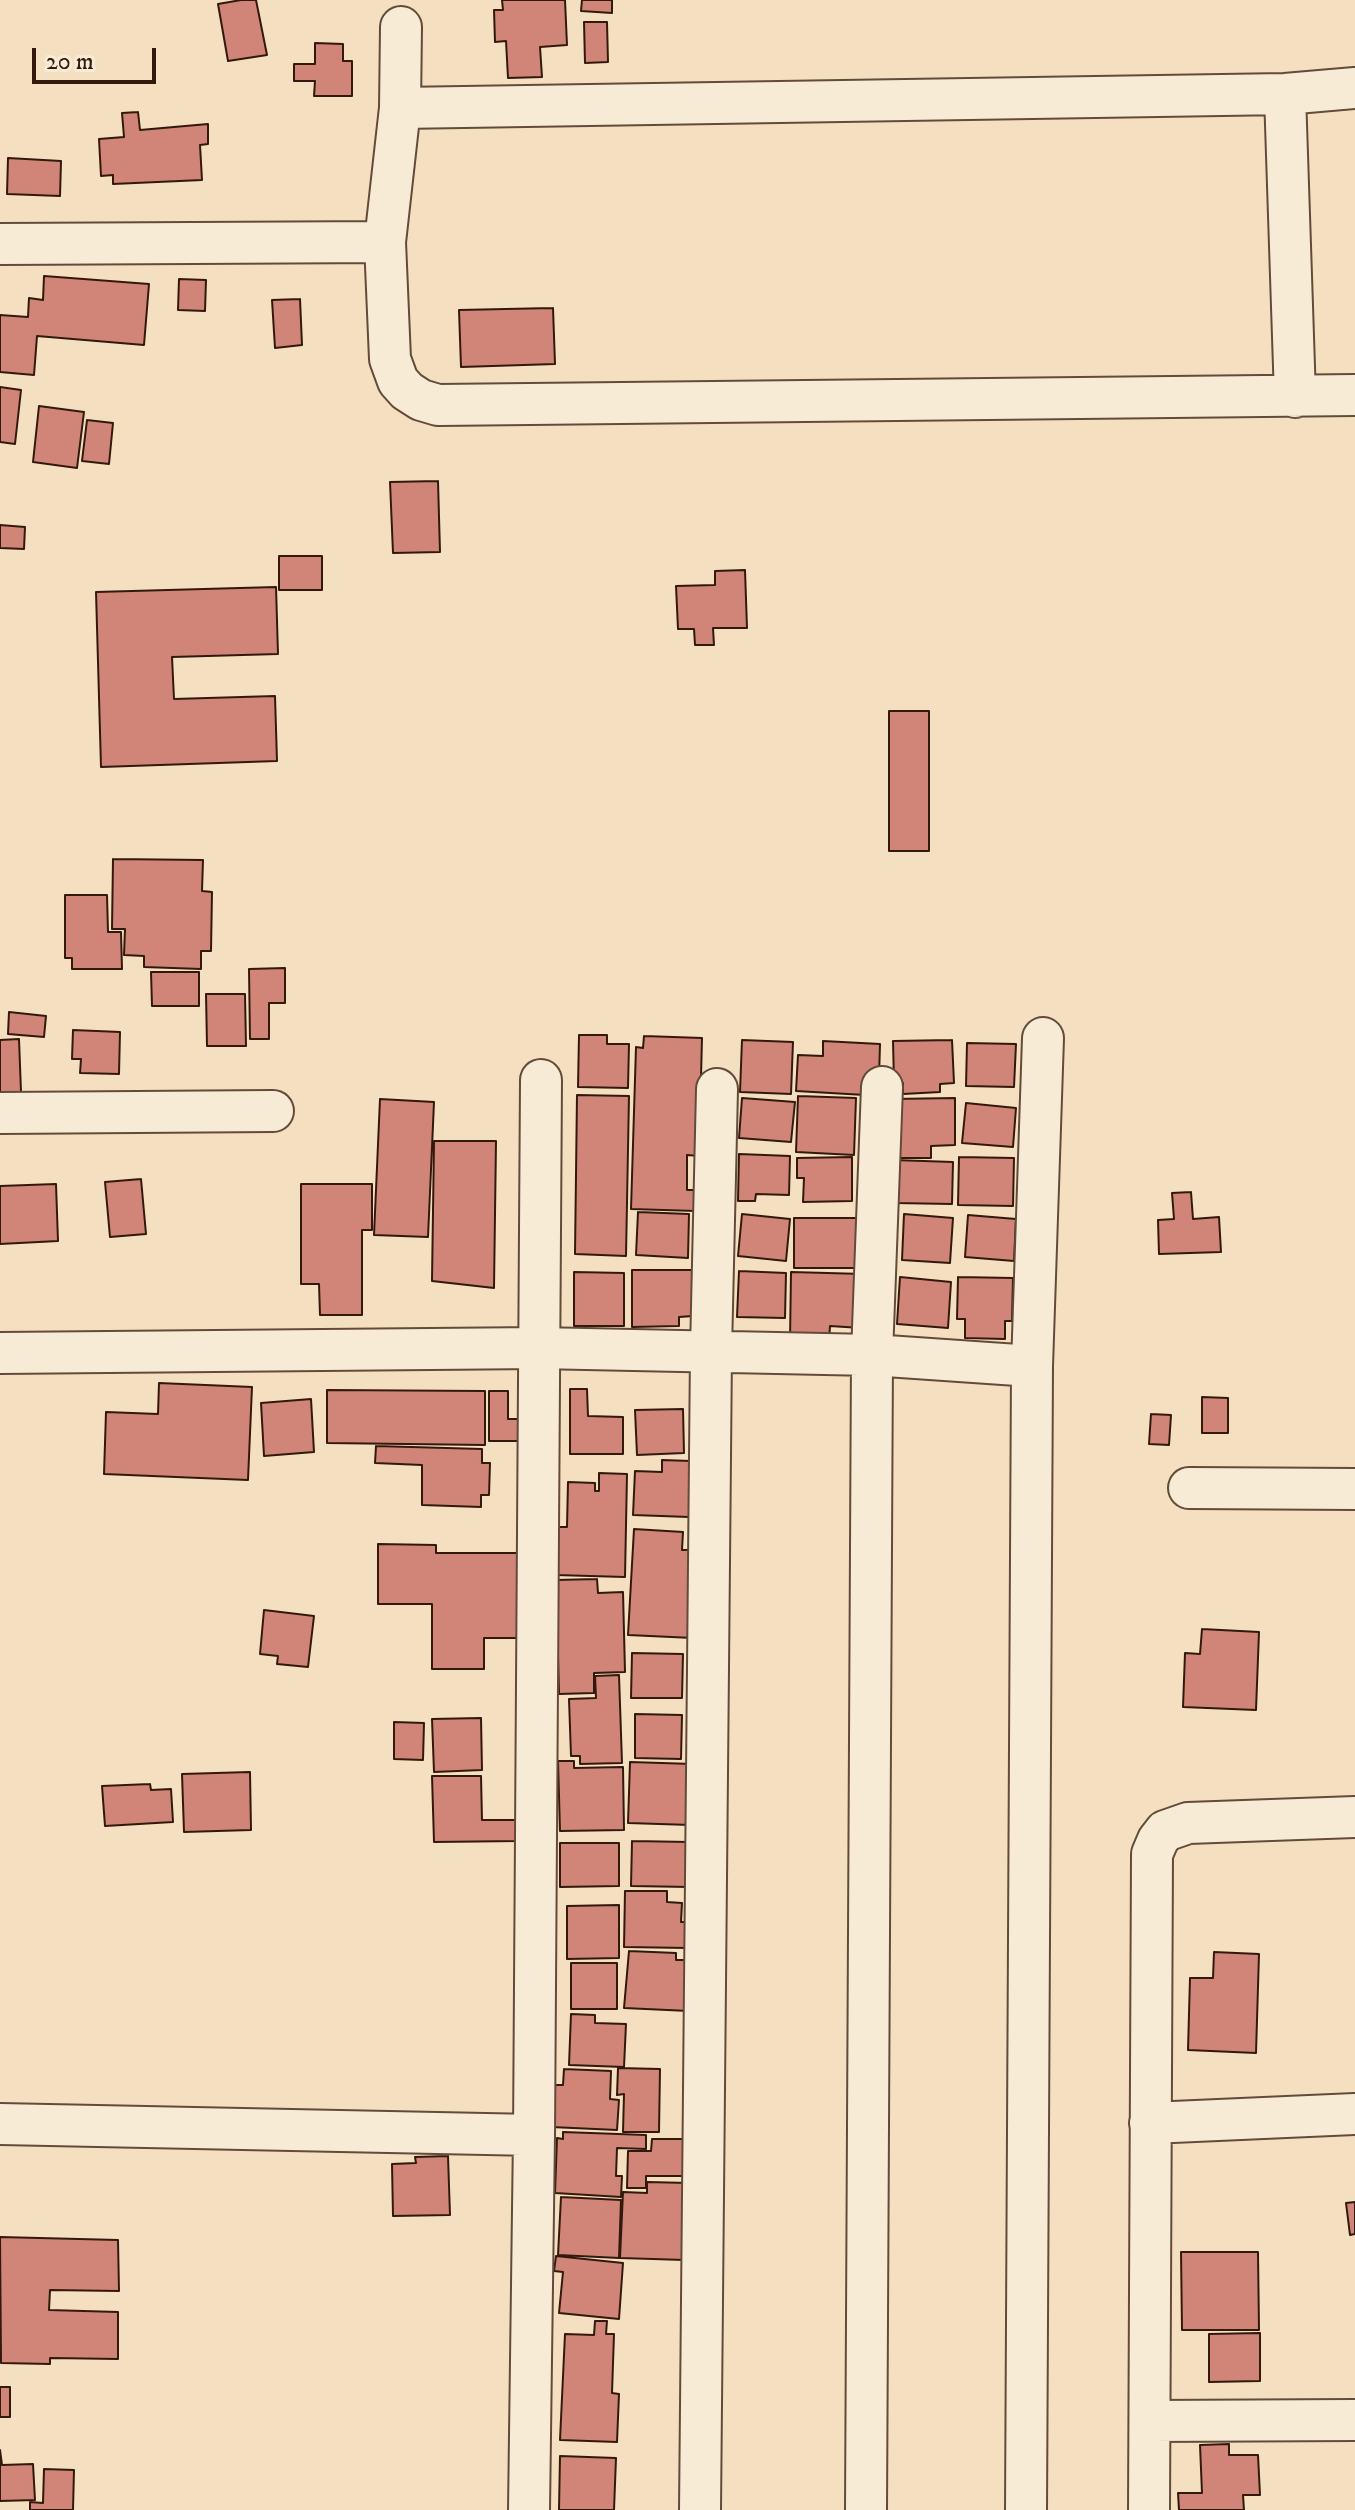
<!DOCTYPE html>
<style>
body{margin:0}
#map{position:relative;width:1355px;height:2510px;overflow:hidden;background:#f4e0c0;font-family:"IM FELL DW Pica",serif}
canvas{display:block}
.scale{position:absolute;left:32px;top:48px;width:124px;height:36px;box-sizing:border-box;border:4px solid #33190c;border-top:0;padding-left:10px;font-size:24px;line-height:28px;white-space:nowrap;color:#33190c;-webkit-text-stroke:6px #f8ebd6;paint-order:stroke}
</style>
<div id="map">
<canvas width="1355" height="2510"></canvas>
<div class="scale">20 m</div>
</div>
<script>
const g = document.querySelector('canvas').getContext('2d');
g.lineJoin = 'round';
function fill(path, color) {
  g.fillStyle = color;
  g.fill(path, 'evenodd');
}
function toPath(rows) {
  const path = new Path2D();
  for (const r of rows) {
    path.moveTo(r[0], r[1]);
    for (let i = 2; i < r.length; i += 2) path.lineTo(r[i], r[i + 1]);
  }
  return path;
}
function trace(path, color, width, dash) {
  g.strokeStyle = color;
  g.lineWidth = width;
  g.lineCap = dash ? 'butt' : 'round';
  g.setLineDash(dash || []);
  g.stroke(path);
}
const building = toPath([
 [241,0,256,0,267,55,228,61,218,4,241,0],
 [502,0,565,0,567,45,540,47,542,77,508,78,506,41,495,42,494,10,503,10,502,0],
 [582,0,612,0,612,13,581,11,582,0],
 [584,22,607,22,608,62,585,63,584,22],
 [315,43,343,44,343,61,352,61,352,96,314,96,315,81,294,81,294,64,315,64,315,43],
 [138,112,140,130,208,124,208,144,200,145,202,180,113,184,113,175,101,176,99,139,124,137,122,113,138,112],
 [8,158,61,161,60,196,7,194,8,158],
 [44,276,149,284,144,345,37,336,34,375,0,372,0,315,28,317,29,298,43,300,44,276],
 [179,279,206,280,205,311,178,310,179,279],
 [300,299,302,345,275,348,272,300,300,299],
 [553,308,555,364,461,367,459,310,553,308],
 [0,387,21,390,15,444,0,442,0,387],
 [39,406,84,412,77,468,33,462,39,406],
 [87,420,113,423,109,464,82,461,87,420],
 [438,481,440,552,393,553,390,482,438,481],
 [0,525,25,527,24,549,0,548,0,525],
 [279,556,322,556,322,590,279,590,279,556],
 [745,570,747,628,713,628,714,645,695,645,694,629,678,629,676,586,715,585,715,571,745,570],
 [276,587,278,654,172,657,174,699,275,696,277,761,101,767,96,592,276,587],
 [889,711,929,711,929,851,889,851,889,711],
 [113,859,203,860,202,891,212,892,211,951,201,951,201,969,144,967,144,956,124,955,125,929,112,929,113,859],
 [65,895,107,895,108,932,121,932,122,969,72,969,72,958,65,958,65,895],
 [285,968,285,1003,269,1003,269,1039,250,1039,249,969,285,968],
 [151,972,199,972,199,1006,152,1006,151,972],
 [206,994,245,994,246,1046,207,1046,206,994],
 [9,1012,46,1016,44,1037,8,1034,9,1012],
 [73,1030,120,1032,119,1074,80,1073,81,1059,72,1059,73,1030],
 [579,1035,607,1035,607,1044,629,1044,628,1088,578,1087,579,1035],
 [644,1036,702,1038,699,1156,687,1155,687,1190,697,1190,696,1211,631,1209,636,1047,643,1048,644,1036],
 [19,1039,21,1092,0,1092,0,1040,19,1039],
 [742,1040,793,1042,791,1094,740,1092,742,1040],
 [952,1040,954,1083,940,1084,940,1092,903,1094,903,1083,894,1083,893,1041,952,1040],
 [823,1041,880,1044,879,1078,865,1095,796,1091,798,1055,823,1056,823,1041],
 [967,1043,1016,1044,1014,1087,966,1086,967,1043],
 [577,1095,629,1096,626,1256,575,1254,577,1095],
 [798,1096,856,1098,854,1155,796,1152,798,1096],
 [742,1098,795,1102,791,1142,739,1138,742,1098],
 [955,1098,955,1145,931,1146,931,1158,894,1158,893,1099,955,1098],
 [380,1099,434,1102,428,1237,374,1235,380,1099],
 [966,1103,1016,1108,1013,1147,962,1143,966,1103],
 [434,1141,496,1141,494,1288,432,1281,434,1141],
 [739,1154,790,1156,789,1195,756,1194,755,1201,738,1201,739,1154],
 [852,1157,852,1201,803,1202,804,1178,797,1178,797,1158,852,1157],
 [959,1157,1014,1158,1013,1206,958,1205,959,1157],
 [894,1160,953,1162,952,1204,894,1203,894,1160],
 [141,1179,146,1234,110,1237,105,1182,141,1179],
 [56,1184,58,1241,0,1244,0,1186,56,1184],
 [301,1184,372,1184,372,1230,362,1230,362,1315,320,1315,319,1284,301,1284,301,1184],
 [1191,1192,1193,1219,1219,1217,1221,1252,1159,1254,1158,1220,1174,1219,1172,1193,1191,1192],
 [638,1212,689,1214,688,1258,636,1255,638,1212],
 [742,1214,790,1219,786,1261,738,1256,742,1214],
 [904,1214,953,1218,950,1263,902,1260,904,1214],
 [968,1215,1016,1219,1014,1261,965,1257,968,1215],
 [794,1218,860,1218,861,1268,794,1268,794,1218],
 [632,1270,693,1270,693,1316,679,1317,679,1326,632,1327,632,1270],
 [739,1271,786,1273,785,1318,737,1317,739,1271],
 [574,1272,624,1273,624,1326,574,1326,574,1272],
 [791,1272,863,1274,861,1328,830,1326,829,1342,790,1340,791,1272],
 [900,1277,951,1282,948,1328,897,1324,900,1277],
 [958,1277,1013,1278,1012,1321,1005,1321,1005,1339,965,1338,965,1319,957,1319,958,1277],
 [159,1383,252,1387,248,1480,104,1474,106,1412,158,1414,159,1383],
 [570,1389,587,1389,588,1416,623,1417,623,1454,570,1454,570,1389],
 [327,1390,485,1391,485,1445,327,1443,327,1390],
 [489,1391,508,1391,508,1419,523,1419,523,1441,489,1441,489,1391],
 [1202,1397,1228,1398,1228,1433,1202,1433,1202,1397],
 [311,1399,314,1452,264,1456,261,1403,311,1399],
 [683,1409,684,1453,637,1455,635,1410,683,1409],
 [1151,1414,1171,1415,1169,1445,1149,1444,1151,1414],
 [376,1446,482,1449,482,1463,490,1463,489,1495,481,1495,481,1507,422,1505,422,1465,375,1463,376,1446],
 [662,1460,691,1461,689,1517,633,1515,635,1471,662,1472,662,1460],
 [599,1473,627,1474,625,1577,555,1575,557,1527,567,1527,568,1482,595,1483,595,1491,599,1491,599,1473],
 [634,1529,683,1532,682,1550,694,1550,693,1638,628,1635,634,1529],
 [378,1544,436,1545,436,1553,518,1553,518,1638,484,1638,484,1669,432,1669,432,1604,378,1604,378,1544],
 [597,1579,598,1593,623,1592,625,1672,594,1673,594,1693,559,1694,556,1580,597,1579],
 [264,1610,314,1616,308,1667,277,1664,278,1656,260,1654,264,1610],
 [1202,1629,1259,1632,1256,1710,1183,1707,1185,1653,1200,1654,1202,1629],
 [632,1653,683,1654,682,1698,631,1698,632,1653],
 [619,1675,622,1763,580,1764,580,1756,571,1756,569,1699,596,1698,595,1676,619,1675],
 [635,1714,682,1715,681,1759,635,1758,635,1714],
 [481,1718,482,1770,434,1772,432,1719,481,1718],
 [394,1722,424,1723,423,1760,394,1759,394,1722],
 [558,1761,574,1761,574,1768,623,1767,624,1830,560,1831,558,1761],
 [630,1762,693,1764,691,1825,628,1823,630,1762],
 [250,1772,251,1830,184,1832,182,1774,250,1772],
 [432,1776,481,1776,482,1820,519,1820,519,1841,434,1842,432,1776],
 [150,1784,151,1790,171,1789,173,1822,105,1826,102,1786,150,1784],
 [632,1841,690,1842,690,1887,631,1886,632,1841],
 [560,1843,619,1843,619,1886,560,1887,560,1843],
 [625,1891,667,1891,667,1902,682,1903,681,1922,688,1922,688,1948,624,1947,625,1891],
 [619,1905,619,1958,567,1959,567,1906,619,1905],
 [629,1951,676,1953,676,1960,691,1960,689,2011,624,2008,629,1951],
 [1214,1952,1259,1954,1256,2053,1188,2050,1190,1978,1213,1978,1214,1952],
 [571,1963,617,1963,617,2009,571,2009,571,1963],
 [571,2014,595,2015,595,2023,626,2024,624,2067,569,2065,571,2014],
 [618,2068,660,2069,659,2132,623,2132,624,2094,617,2095,618,2068],
 [564,2069,611,2071,610,2099,619,2100,617,2130,551,2127,553,2085,563,2085,564,2069],
 [563,2132,646,2135,646,2149,617,2148,616,2176,622,2176,621,2197,555,2193,557,2138,563,2139,563,2132],
 [652,2139,683,2139,684,2176,646,2176,646,2188,627,2188,628,2151,651,2151,652,2139],
 [448,2156,450,2215,393,2216,392,2164,416,2163,415,2157,448,2156],
 [647,2182,689,2183,685,2260,620,2258,623,2192,647,2193,647,2182],
 [561,2197,621,2200,619,2258,558,2255,561,2197],
 [1355,2202,1355,2234,1350,2235,1346,2203,1355,2202],
 [0,2237,118,2240,119,2291,50,2290,49,2310,118,2312,118,2359,50,2358,50,2364,1,2363,0,2237],
 [1181,2252,1258,2252,1259,2330,1182,2330,1181,2252],
 [556,2256,623,2263,619,2319,559,2313,563,2272,554,2271,556,2256],
 [595,2321,607,2321,606,2334,614,2334,612,2393,619,2394,617,2442,560,2440,565,2334,594,2335,595,2321],
 [1260,2333,1260,2381,1209,2382,1209,2334,1260,2333],
 [0,2387,10,2387,10,2417,0,2417,0,2387],
 [1229,2444,1229,2455,1258,2455,1260,2495,1243,2495,1244,2510,1179,2510,1178,2493,1202,2493,1200,2445,1229,2444],
 [0,2450,2,2465,33,2464,35,2500,0,2501,0,2450],
 [560,2456,616,2458,614,2510,559,2510,560,2456],
 [44,2469,74,2470,73,2510,30,2510,30,2502,43,2503,44,2469]
]);
const street = toPath([
 [401,27,400,108,385,242,390,359,398,381,407,391,421,400,438,405,1355,395],
 [1285,94,1295,397],
 [400,108,1285,94,1355,88],
 [0,244,385,242],
 [0,1113,273,1111],
 [0,1353,538,1348,872,1355,1032,1366],
 [1189,1488,1355,1489],
 [1150,2123,1355,2114],
 [0,2124,534,2135],
 [1151,2421,1355,2420],
 [529,2510,534,2135,541,1080],
 [700,2510,711,1351,717,1089],
 [866,2510,872,1355,882,1087],
 [1026,2510,1032,1366,1043,1038],
 [1149,2510,1152,1854,1158,1840,1165,1831,1188,1823,1355,1817]
]);
fill(building, '#d18578');
trace(building, '#33190c', 2);
trace(street, '#634b39', 44);
trace(street, '#f8ebd6', 40);
</script>
